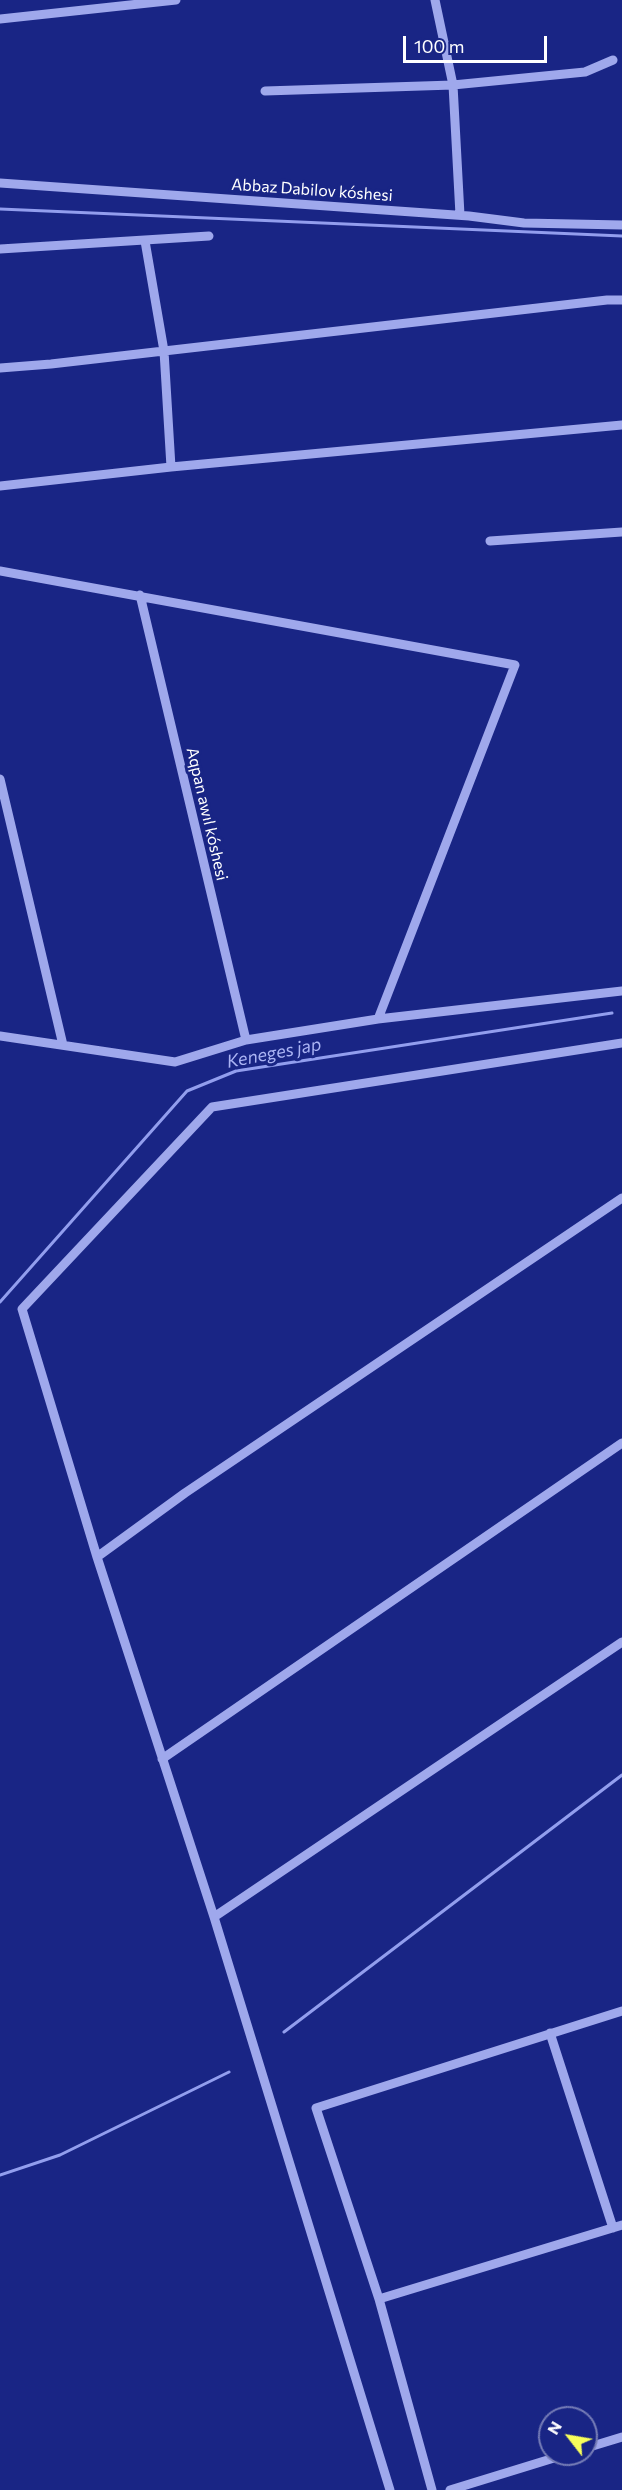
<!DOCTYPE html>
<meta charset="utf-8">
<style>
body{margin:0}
#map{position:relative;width:622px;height:2490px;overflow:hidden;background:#192585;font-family:Commissioner,sans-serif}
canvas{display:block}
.north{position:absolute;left:538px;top:2406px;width:60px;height:60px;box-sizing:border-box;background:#192585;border:2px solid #757cb6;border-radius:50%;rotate:301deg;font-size:16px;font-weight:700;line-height:24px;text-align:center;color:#fff}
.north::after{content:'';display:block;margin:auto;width:21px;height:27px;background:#f8ff5a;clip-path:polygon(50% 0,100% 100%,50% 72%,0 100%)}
.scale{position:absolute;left:403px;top:36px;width:144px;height:27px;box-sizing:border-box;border:3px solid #fff;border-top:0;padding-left:8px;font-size:18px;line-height:21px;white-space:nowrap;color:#fff;-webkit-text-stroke:4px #192585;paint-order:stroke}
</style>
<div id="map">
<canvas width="622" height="2490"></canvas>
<div class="north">N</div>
<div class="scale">100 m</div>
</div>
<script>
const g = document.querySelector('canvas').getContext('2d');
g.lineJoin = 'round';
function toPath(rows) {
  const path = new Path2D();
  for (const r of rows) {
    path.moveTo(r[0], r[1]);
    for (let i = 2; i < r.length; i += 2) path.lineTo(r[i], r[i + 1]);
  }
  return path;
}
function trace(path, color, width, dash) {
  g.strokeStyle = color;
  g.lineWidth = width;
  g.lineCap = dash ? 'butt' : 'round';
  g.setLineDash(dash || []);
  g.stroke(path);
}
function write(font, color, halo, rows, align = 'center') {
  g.font = font + ' Commissioner,sans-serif';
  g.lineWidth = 6;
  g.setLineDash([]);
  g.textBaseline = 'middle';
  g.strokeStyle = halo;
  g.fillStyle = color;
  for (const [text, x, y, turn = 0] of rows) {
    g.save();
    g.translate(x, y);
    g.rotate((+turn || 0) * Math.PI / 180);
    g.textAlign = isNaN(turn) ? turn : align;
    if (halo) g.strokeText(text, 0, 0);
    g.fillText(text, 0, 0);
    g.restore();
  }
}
const stream = toPath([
 [0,209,622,236],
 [0,1302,187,1091,236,1071,612,1013],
 [284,2032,622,1775],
 [0,2175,60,2155,229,2072]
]);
const minor = toPath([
 [435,0,453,85,460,215],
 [0,19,176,0],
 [265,91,453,85,585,72,613,60],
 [0,183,469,216,524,223,622,225],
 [145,241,164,351,171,467],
 [0,249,209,236],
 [0,368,51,364,607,300,622,300],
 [0,486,171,467,622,425],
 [490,541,622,532],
 [0,571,515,665,378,1019],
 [140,595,246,1040],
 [0,779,63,1045],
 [0,1036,175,1062,246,1040,378,1019,622,991],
 [97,1557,185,1493,622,1198],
 [162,1759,622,1443],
 [214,1917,622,1642],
 [550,2033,613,2228],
 [379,2299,622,2225],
 [586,2448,622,2437],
 [390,2490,214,1917,97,1557,22,1309,212,1107,622,1043],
 [432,2490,379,2299,316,2108,622,2011],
 [450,2490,567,2454]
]);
const streetNames = [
 ["Abbaz Dabilov kóshesi",312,190,4],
 ["Aqpan awıl kóshesi",207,814,77]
];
const waterNames = [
 ["Keneges jap",274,1053,-11]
];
trace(stream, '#929eee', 3);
trace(minor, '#9fa8ec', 9);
write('16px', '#fff', '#192585', streetNames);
write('italic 18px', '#abb4f4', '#192585', waterNames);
</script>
